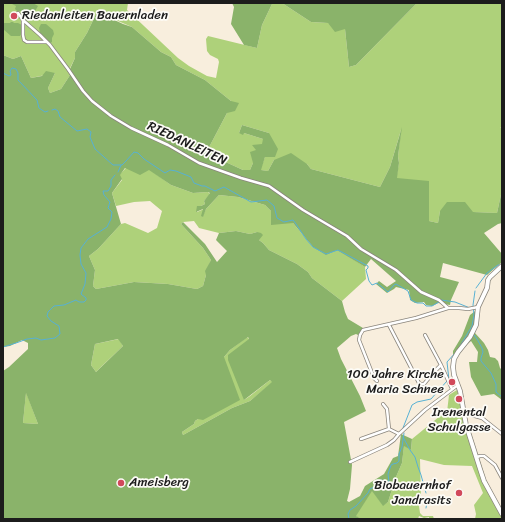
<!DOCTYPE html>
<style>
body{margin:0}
#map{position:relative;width:505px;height:522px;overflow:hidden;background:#f8eedd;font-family:Sriracha,sans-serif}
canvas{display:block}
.frame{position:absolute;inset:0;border:4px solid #1c1c1c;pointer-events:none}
</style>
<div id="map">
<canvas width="505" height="522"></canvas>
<div class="frame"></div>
</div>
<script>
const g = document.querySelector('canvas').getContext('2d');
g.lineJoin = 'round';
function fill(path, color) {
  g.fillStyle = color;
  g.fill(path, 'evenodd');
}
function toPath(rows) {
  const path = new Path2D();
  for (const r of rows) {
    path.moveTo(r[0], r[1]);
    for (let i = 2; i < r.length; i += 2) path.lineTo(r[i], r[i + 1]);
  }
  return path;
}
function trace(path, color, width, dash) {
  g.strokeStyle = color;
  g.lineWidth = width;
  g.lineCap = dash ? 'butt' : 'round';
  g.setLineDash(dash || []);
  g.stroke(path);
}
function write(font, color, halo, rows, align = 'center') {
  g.font = font + ' Sriracha,sans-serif';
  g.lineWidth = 3.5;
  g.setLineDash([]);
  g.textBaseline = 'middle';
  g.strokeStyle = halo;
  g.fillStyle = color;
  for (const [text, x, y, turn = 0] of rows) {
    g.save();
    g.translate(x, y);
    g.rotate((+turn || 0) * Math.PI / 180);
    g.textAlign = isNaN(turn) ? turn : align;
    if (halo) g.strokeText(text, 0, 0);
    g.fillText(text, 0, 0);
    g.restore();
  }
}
const green = toPath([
 [3,3,128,3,127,10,178,58,189,66,207,76,216,78,219,62,218,59,210,55,207,51,206,39,208,36,257,48,262,25,272,4,276,3,282,3,311,22,328,23,345,29,349,67,356,65,417,3,502,3,502,127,500,127,502,128,502,190,497,213,440,211,438,223,429,221,396,179,399,163,398,156,401,130,390,167,380,187,311,169,307,164,274,160,268,171,260,170,265,157,269,133,242,125,239,133,244,133,263,139,263,144,256,151,253,163,250,170,243,170,206,153,227,113,231,101,205,80,176,65,171,57,161,52,132,27,97,12,87,33,75,52,75,58,70,68,72,72,61,89,50,93,48,88,55,73,31,78,21,56,13,59,3,55],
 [126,168,149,169,171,185,193,193,208,192,210,194,204,201,205,204,201,206,197,206,197,212,204,209,202,217,206,209,219,195,238,197,265,205,271,211,293,223,313,247,337,249,365,267,366,279,342,301,312,278,308,272,297,264,269,250,263,243,259,240,257,232,250,234,236,231,219,233,199,228,194,221,183,222,181,224,203,248,211,260,206,271,206,275,203,286,197,289,168,284,134,282,96,289,93,286,95,270,89,256,98,249,121,224,125,223,148,233,157,228,162,211,150,201,134,202,116,206,112,193,122,180,119,175],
 [247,337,249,339,244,400,250,396,270,380,273,382,250,401,232,408,183,435,182,432,194,424,195,421,198,419,224,357,230,350],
 [119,339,123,346,102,366,96,372,91,365,95,344],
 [457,390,486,480,502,510,502,519,475,519,476,514,474,505,483,493,472,466,444,465,420,459,421,500,419,506,420,513,423,516,433,516,434,519,429,519,429,517,424,518,419,516,418,519,362,519,355,516,372,490,383,505,388,502,396,477,402,463,404,445,411,450,412,439,440,416,447,412,449,395],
 [26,392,38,424,23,423]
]);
const forest = toPath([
 [10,3,33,3,38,6,34,13,32,13,29,11,27,13,29,17,28,19,26,21,24,20,23,18,26,16,23,11,17,11,15,9,16,6],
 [232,3,276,3,272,4,262,25,257,48,244,45,231,24,234,7],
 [282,3,417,3,356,65,349,67,345,29,335,32,328,23,311,22],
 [97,12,123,24,132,27,161,52,171,57,176,65,205,80,231,101,239,103,235,111,227,113,206,153,243,170,250,170,253,163,250,152,256,150,252,145,262,144,263,139,244,133,243,135,239,133,242,125,269,133,278,149,275,157,265,157,261,170,268,171,274,160,291,153,307,164,311,169,380,187,390,167,402,127,398,156,399,163,397,178,429,181,429,221,438,223,440,211,447,202,465,202,473,212,497,213,502,190,502,223,498,224,484,233,502,254,502,262,487,275,443,263,440,277,459,282,451,300,450,305,438,303,432,306,426,305,424,302,415,303,410,300,409,290,396,287,394,289,387,293,376,284,379,281,387,287,396,281,371,259,365,267,337,250,326,255,313,247,293,223,271,225,271,211,265,205,238,197,219,195,206,209,203,217,201,216,203,209,196,212,197,206,201,206,205,204,204,201,210,193,208,192,193,193,171,185,149,170,140,175,125,168,120,175,122,179,112,193,121,224,98,249,89,256,95,270,93,286,96,289,134,282,168,284,197,289,203,286,206,275,205,271,211,260,203,248,181,224,183,222,205,244,217,262,227,251,216,240,219,233,236,231,250,234,257,232,261,233,263,235,259,240,263,243,269,250,297,264,308,272,312,278,342,301,345,312,348,319,363,328,358,335,356,334,351,336,337,348,341,359,360,396,366,411,344,422,352,465,350,489,347,501,349,502,360,496,365,486,384,474,393,458,398,456,401,434,412,439,411,450,404,446,402,463,396,477,388,502,383,506,372,491,356,516,362,519,3,519,3,371,9,367,28,349,28,343,22,340,10,346,3,347,3,55,13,59,21,56,31,78,42,76,46,71,55,73,48,88,50,93,61,89,72,72,70,69,75,58,75,52,87,33],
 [248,337,249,339,228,355,228,360,244,400,270,380,272,382,250,401,232,408,183,435,182,432,194,424,195,421,198,419,203,420,240,400,224,357,230,350],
 [118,339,123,346,96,372,91,365,95,344],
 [26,393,38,424,23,423],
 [11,22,13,22,14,23,18,23,22,25,22,33,20,36,11,36,3,29,3,23,10,23],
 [41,24,46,24,53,30,54,34,52,38,52,42,50,43,40,33,39,28],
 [479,308,477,326,475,333,484,343,488,350,490,357,495,358,498,361,500,368,502,370,502,400,494,394,481,396,471,377,469,362,477,362,478,352,471,341,464,347,457,358,453,358,453,351,462,336,470,315]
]);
const stream = toPath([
 [3,73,9,76,11,75,10,71,12,68,16,69,18,73,18,80,37,100,39,108,45,112,48,111],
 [52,110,55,109,58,111,60,117,77,131,87,129,91,132,90,137,95,149,113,165,122,165,126,161,134,152,138,153,144,159,165,173,170,170,176,171,191,177,194,183,202,186,205,186,215,191,224,187,251,202,267,200,274,206,277,218,284,222,293,220,296,224,306,239,313,247,326,254,338,250,368,266,368,268,366,270,369,281,372,285,377,283,388,292,394,285,396,284,408,291,411,300,417,303,423,303,426,306,432,306,439,302],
 [118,172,121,165],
 [476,288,487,273,498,265,500,265],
 [441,300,455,302,470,308],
 [474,335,477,339,482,348,483,352,481,358,481,361,491,373,496,384,496,392,502,397],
 [460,346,472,326,474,315,473,305,475,291],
 [3,347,16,343,27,339,36,338,41,340,55,338,60,334,59,326,51,321,47,316,48,312,54,306,64,305,76,300,79,302,84,302,86,300,86,298,81,294,85,284,86,273,81,264,80,255,81,248,88,239,107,227,111,219,112,212,108,208,110,202,104,195,103,191,108,191,111,186,111,180,115,175],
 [449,380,447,362,456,352],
 [403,428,412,405,417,402,431,399,447,381],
 [403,437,410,450,415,457,418,467,421,475,426,493],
 [426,508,427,502],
 [349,519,348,514,350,510,356,506,368,493,370,489,376,486,381,480,389,482,388,474,391,465,393,464,397,463,399,461,399,454,402,447,404,433]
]);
const street = toPath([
 [18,13,23,20,40,35,50,45,68,69,83,91,92,101,111,116,131,128,168,145,199,163,241,178,269,186,303,210,347,236,361,249,396,270,421,292,439,300,448,308],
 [23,21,23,35,24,40,27,42,46,42],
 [389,325,419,383,421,384,424,384,433,373,441,365,452,389],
 [425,335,441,365],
 [377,381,374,378,359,340,360,335,363,330,416,318,448,308,459,308,468,309,478,307],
 [383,404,387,409,389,429,399,434],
 [464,413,482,418,502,434],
 [361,439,389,429],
 [477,457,480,456,484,456,495,465,502,478],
 [350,462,387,445,394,440,399,434,425,410,458,385]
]);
const secondary = toPath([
 [502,266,490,277,488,280,487,288,478,307,476,325,470,337,458,352,454,359,453,367,454,375,460,391,466,425,480,469,484,481,502,514]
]);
const markers = [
 [14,16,4,"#d1495b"],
 [452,382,4,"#d1495b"],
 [459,399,4,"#d1495b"],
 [121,483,4,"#d1495b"],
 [459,493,4,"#d1495b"]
];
const poiNames = [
 ["Riedanleiten Bauernladen",22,16],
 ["100 Jahre Kirche",444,375,"right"],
 ["Maria Schnee",444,390,"right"],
 ["Irenental",459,413,"center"],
 ["Schulgasse",459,428,"center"],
 ["Ameisberg",129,483],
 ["Biobauernhof",451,486,"right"],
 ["Jandrasits",451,501,"right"]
];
const streetNames = [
 ["RIEDANLEITEN",187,144,25]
];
fill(green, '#aed17a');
fill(forest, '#8ab36a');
trace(stream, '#57b1d4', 1);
trace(street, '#8a857c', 4);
trace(secondary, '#8a857c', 5.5);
trace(street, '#fff', 2.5);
trace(secondary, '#fff', 4);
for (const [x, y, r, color] of markers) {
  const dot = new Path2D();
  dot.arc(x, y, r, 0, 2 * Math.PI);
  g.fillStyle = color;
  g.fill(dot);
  trace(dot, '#fdfcf7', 1.5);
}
write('13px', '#1c1c1c', '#fdfcf7', poiNames, 'left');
write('13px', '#1c1c1c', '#fdfcf7', streetNames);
</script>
